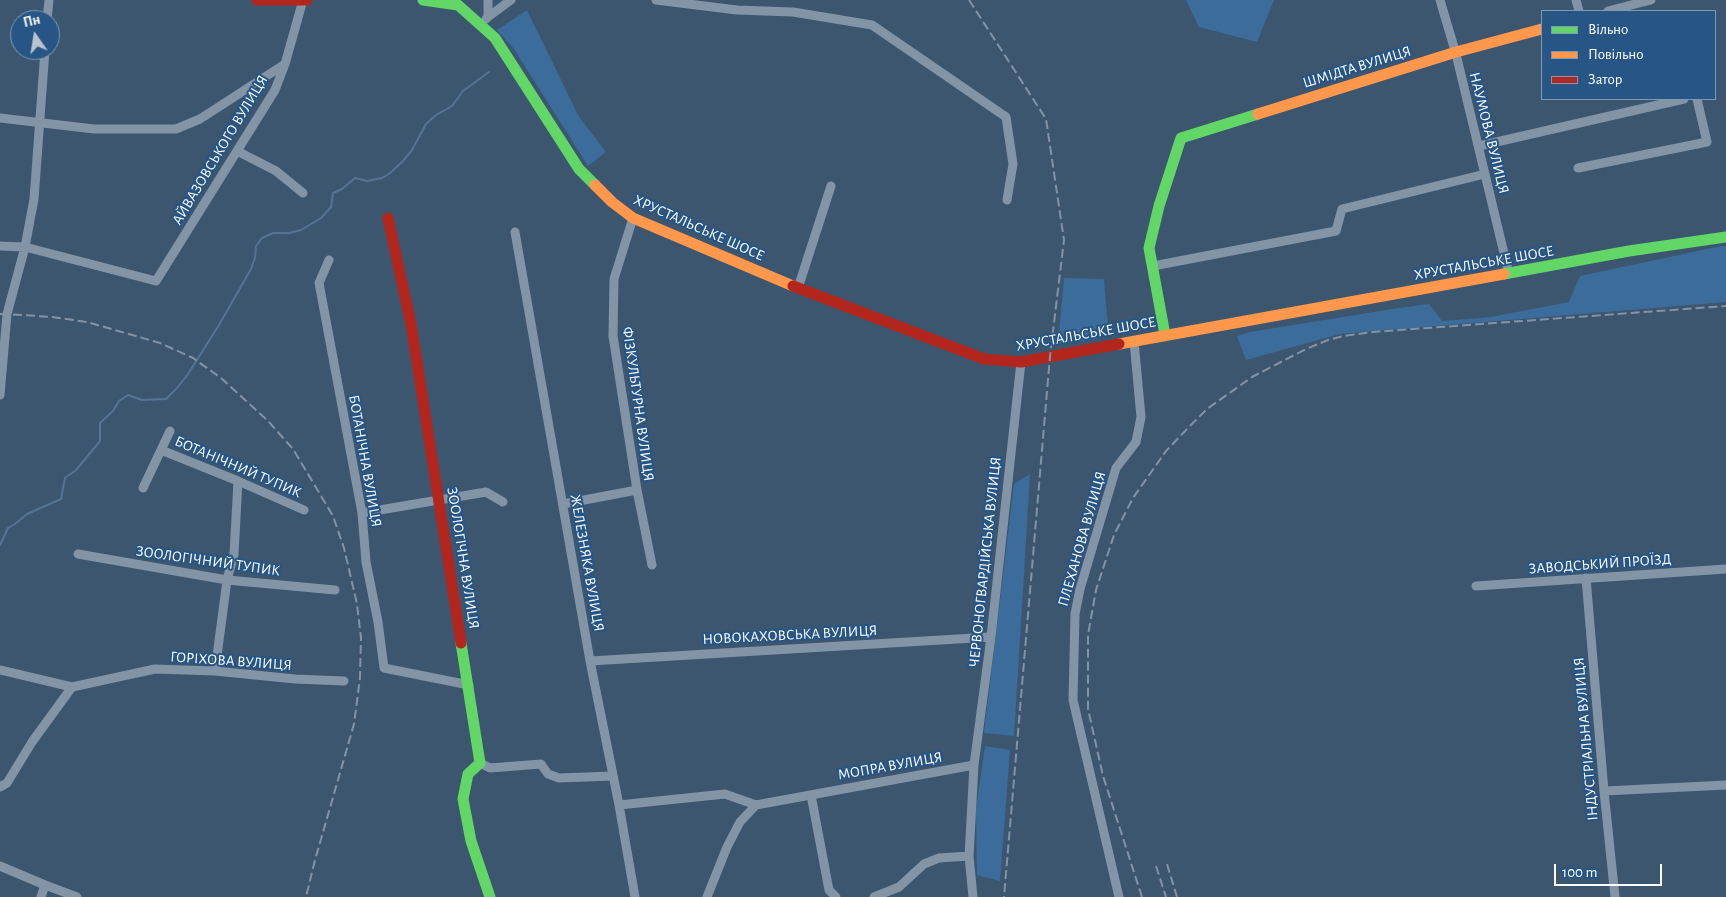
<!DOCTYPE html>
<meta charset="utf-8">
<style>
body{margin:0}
#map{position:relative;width:1726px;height:897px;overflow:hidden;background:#3c5670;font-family:"Alegreya Sans",sans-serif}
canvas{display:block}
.legend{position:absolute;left:1541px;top:10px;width:175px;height:90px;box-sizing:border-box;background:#265586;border:1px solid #7d99b6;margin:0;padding:6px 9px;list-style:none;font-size:15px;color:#fff}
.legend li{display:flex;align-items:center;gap:10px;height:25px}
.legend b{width:25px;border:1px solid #7d99b6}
.north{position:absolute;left:10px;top:10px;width:50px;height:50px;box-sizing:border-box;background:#265586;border:1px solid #7d99b6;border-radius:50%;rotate:347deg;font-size:14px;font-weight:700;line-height:20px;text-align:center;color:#fff}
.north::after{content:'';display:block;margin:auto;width:18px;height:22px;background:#bbc4cd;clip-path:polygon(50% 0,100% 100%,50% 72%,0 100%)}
.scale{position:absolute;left:1554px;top:864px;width:108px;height:22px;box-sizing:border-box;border:2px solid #fff;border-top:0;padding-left:6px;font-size:15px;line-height:18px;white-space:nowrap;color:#fff;-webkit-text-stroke:4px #265586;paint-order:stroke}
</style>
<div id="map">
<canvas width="1726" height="897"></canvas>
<ul class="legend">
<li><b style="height:6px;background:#63d668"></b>Вільно</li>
<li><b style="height:6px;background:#ff974d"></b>Повільно</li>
<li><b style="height:6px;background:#b3261e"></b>Затор</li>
</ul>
<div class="north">Пн</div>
<div class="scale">100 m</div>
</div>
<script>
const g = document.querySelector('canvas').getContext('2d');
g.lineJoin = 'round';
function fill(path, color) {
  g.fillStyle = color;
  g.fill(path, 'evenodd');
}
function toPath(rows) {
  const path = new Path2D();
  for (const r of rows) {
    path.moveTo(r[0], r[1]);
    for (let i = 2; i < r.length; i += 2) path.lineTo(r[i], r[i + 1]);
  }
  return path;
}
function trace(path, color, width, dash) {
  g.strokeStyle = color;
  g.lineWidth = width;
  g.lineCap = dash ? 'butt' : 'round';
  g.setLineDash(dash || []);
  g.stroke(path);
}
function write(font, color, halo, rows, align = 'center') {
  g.font = font + ' "Alegreya Sans",sans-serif';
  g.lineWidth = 4;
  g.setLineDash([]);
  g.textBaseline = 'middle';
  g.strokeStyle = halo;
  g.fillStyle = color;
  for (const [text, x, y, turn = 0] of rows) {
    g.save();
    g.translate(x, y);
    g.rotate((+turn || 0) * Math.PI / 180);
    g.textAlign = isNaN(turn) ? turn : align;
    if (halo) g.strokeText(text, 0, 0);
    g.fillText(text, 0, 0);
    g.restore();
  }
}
const green = toPath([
 [1186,0,1274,0,1257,42,1199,27],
 [527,10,579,117,606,152,588,166,514,49,497,30],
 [1721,246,1726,246,1726,302,1340,334,1246,360,1237,336,1250,332,1392,309,1429,304,1442,321,1491,317,1569,302,1580,276],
 [1064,278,1104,279,1108,327,1096,329,1097,339,1058,344],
 [1030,474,1022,607,1014,736,984,733,1014,484],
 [985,746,1010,750,1000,881,977,875,976,809]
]);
const stream = toPath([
 [0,545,8,528,15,524,27,514,61,499,65,478,76,470,100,441,100,423,113,411,119,401,128,395,142,400,166,399,177,388,188,374,219,325,251,269,255,258,256,246,262,238,273,233,289,233,301,230,321,218,331,207,333,193,342,189,355,178,367,181,382,178,389,174,403,161,412,150,426,124,436,115,452,106,463,91,489,72]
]);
const street = toPath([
 [656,0,737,10,793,12,872,25,1006,117,1013,164,1007,200],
 [1440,0,1456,54,1509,274],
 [1576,0,1579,11],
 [1608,11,1651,0],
 [488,17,511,0],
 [486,19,488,17,488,0],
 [47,20,49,0],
 [0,118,94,129,176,129,200,119,285,64],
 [1479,146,1684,99],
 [237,151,276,171,303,193],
 [1578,168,1707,142,1697,99],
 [633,218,614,279,613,336,637,490,652,565],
 [515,232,590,661,619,805,635,897],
 [0,246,25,247,156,281,275,90,285,64,303,0],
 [329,260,319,283,362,513,366,562,378,622,384,668,469,685],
 [1153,266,1336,231,1342,209,1485,174],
 [798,288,831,186],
 [0,395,7,314,25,247,34,199,45,50],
 [161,450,238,481,304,510],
 [143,488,170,431],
 [563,504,637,490],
 [362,513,486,492,503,502],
 [78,554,227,580,335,590],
 [1586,578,1604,791,1615,897],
 [1476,586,1726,569],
 [590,661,991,637],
 [0,670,72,687,155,669,215,671,295,679,344,681],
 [215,671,227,580,234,554,238,481],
 [480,763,490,768,541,764,548,774,559,778,613,776],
 [0,787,7,783,32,742,72,687],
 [1604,791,1726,785],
 [811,795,829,890,836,897],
 [619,805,725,794,756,805,974,765],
 [0,866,45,885],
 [41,897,45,885,77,897],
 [707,897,727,847,740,822,756,805],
 [874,897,899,887,924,864,939,858,969,856],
 [973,897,969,856,974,765,991,637,1021,362],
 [1119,897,1073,700,1075,614,1080,589,1116,468,1136,442,1141,417,1134,341]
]);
const fast = toPath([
 [423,0,458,5,495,38,579,169,595,185],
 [1504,274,1629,251,1726,237],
 [1165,335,1149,248,1159,206,1181,138,1258,114],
 [461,643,480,763,468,774,463,799,471,841,490,897]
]);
const slow = toPath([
 [1258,114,1456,52,1542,29],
 [595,185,612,202,633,218,793,286],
 [1119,344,1504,274]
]);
const jam = toPath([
 [257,0,307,0],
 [388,218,411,324,461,643],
 [793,286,984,359,1021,362,1119,344]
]);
const rail = toPath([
 [969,0,1046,119,1064,240,1050,356,1004,897],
 [0,314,7,314,52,317,87,322,160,343,193,358,221,378,268,421,293,449,333,516,344,548,357,604,361,638,360,678,354,724,315,860,306,897],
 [1167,864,1177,897],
 [1156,866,1166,897],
 [1142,897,1103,776,1088,709,1088,635,1096,590,1114,535,1133,498,1166,451,1189,427,1207,409,1252,377,1306,349,1328,340,1344,336,1373,332,1726,306]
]);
const streetNames = [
 ["ШМІДТА ВУЛИЦЯ",1357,67,-17],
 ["НАУМОВА ВУЛИЦЯ",1489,133,76],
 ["АЙВАЗОВСЬКОГО ВУЛИЦЯ",220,150,-59],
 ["ХРУСТАЛЬСЬКЕ ШОСЕ",699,228,24],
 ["ХРУСТАЛЬСЬКЕ ШОСЕ",1484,263,-10],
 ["ХРУСТАЛЬСЬКЕ ШОСЕ",1086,334,-10],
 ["ФІЗКУЛЬТУРНА ВУЛИЦЯ",638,404,82],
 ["БОТАНІЧНА ВУЛИЦЯ",365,461,80],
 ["БОТАНІЧНИЙ ТУПИК",238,467,23],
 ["ПЛЕХАНОВА ВУЛИЦЯ",1082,539,-74],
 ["ЗООЛОГІЧНА ВУЛИЦЯ",463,558,81],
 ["ЗООЛОГІЧНИЙ ТУПИК",208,561,8],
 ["ЧЕРВОНОГВАРДІЙСЬКА ВУЛИЦЯ",985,562,-84],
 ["ЖЕЛЕЗНЯКА ВУЛИЦЯ",587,563,80],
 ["ЗАВОДСЬКИЙ ПРОЇЗД",1600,564,-4],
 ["НОВОКАХОВСЬКА ВУЛИЦЯ",790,635,-3],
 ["ГОРІХОВА ВУЛИЦЯ",231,661,4],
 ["ІНДУСТРІАЛЬНА ВУЛИЦЯ",1586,739,-95],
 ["МОПРА ВУЛИЦЯ",890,766,-10]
];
fill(green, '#3b6c9c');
trace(stream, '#547395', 2);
trace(street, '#8394a6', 9);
trace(fast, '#63d668', 11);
trace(slow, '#ff974d', 11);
trace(jam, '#b3261e', 11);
trace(rail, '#8393a4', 2, [9, 4]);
write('15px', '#fff', '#265586', streetNames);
</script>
